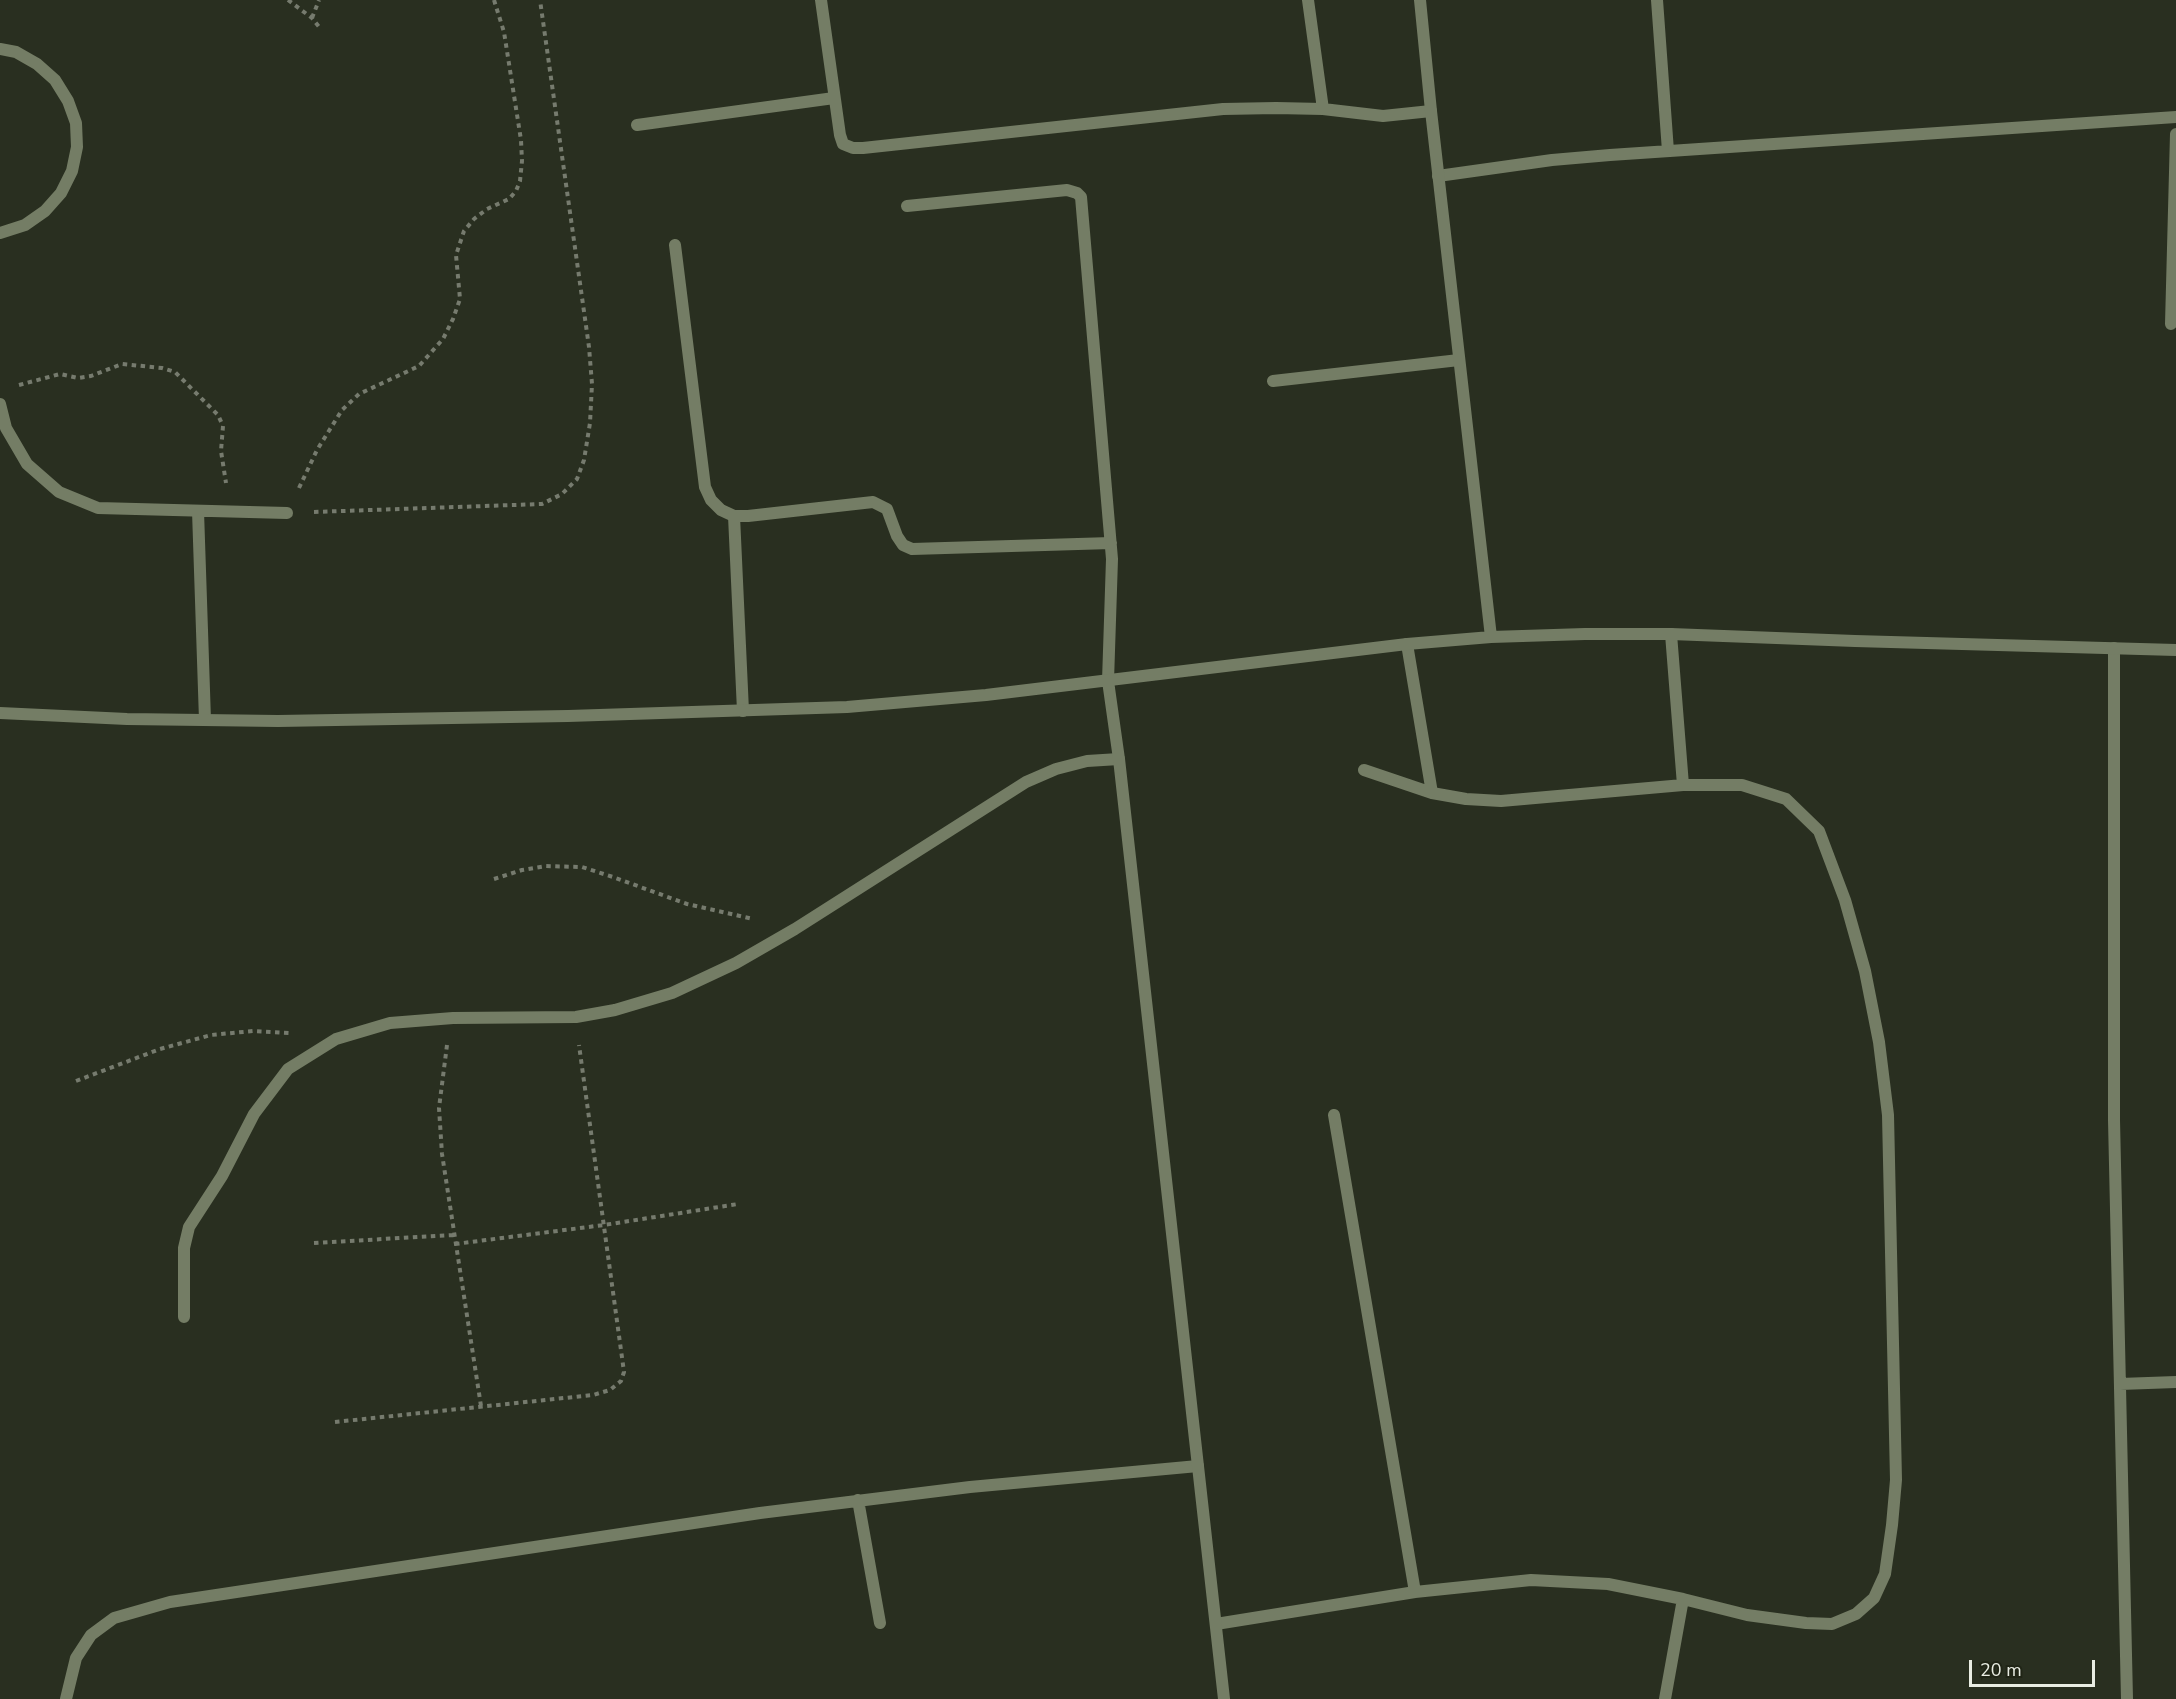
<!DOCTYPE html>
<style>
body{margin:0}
#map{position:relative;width:2176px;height:1699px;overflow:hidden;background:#292f20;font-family:"Nunito Sans",sans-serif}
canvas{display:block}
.scale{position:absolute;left:1969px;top:1660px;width:126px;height:27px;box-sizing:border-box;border:3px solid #e9ede3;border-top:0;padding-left:8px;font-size:18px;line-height:21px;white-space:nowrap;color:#e9ede3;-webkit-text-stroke:4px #202516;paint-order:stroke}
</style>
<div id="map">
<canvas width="2176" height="1699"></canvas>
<div class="scale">20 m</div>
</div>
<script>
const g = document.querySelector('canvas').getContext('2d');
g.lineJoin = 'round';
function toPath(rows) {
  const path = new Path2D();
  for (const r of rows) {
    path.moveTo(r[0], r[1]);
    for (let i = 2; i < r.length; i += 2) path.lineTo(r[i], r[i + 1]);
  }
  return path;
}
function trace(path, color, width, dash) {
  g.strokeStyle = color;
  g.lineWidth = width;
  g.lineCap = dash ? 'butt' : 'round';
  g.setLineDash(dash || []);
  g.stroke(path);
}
const path = toPath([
 [288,0,312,18,320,28],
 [312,18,319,0],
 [19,385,60,374,78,378,91,376,122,364,162,368,175,372,218,415,223,426,221,451,226,483],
 [299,488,317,450,342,410,359,394,419,366,443,339,453,319,460,299,456,255,464,231,474,219,487,209,509,199,516,191,520,181,522,161,521,140,504,32,494,0],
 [314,512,542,504,562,494,577,479,584,460,590,423,592,384,589,347,540,0],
 [494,879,522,870,546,866,582,867,613,877,687,904,753,919],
 [447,1045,439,1108,442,1154,481,1406],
 [76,1081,160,1049,211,1035,253,1031,290,1033],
 [314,1243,453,1235],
 [455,1244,604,1225,738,1204],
 [335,1422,593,1395,610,1390,621,1381,624,1372,579,1045]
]);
const lane = toPath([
 [821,0,840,135,843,144,853,148,863,148,1223,109,1276,108,1323,109,1383,116,1431,111],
 [1308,0,1323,109],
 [1657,0,1668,151],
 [0,49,16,52,37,64,55,80,68,101,76,123,77,147,72,171,61,193,45,211,25,225,0,233],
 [637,125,834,98],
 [1438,176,1552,160,1610,155,2176,117],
 [907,206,1067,190,1077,193,1081,197,1112,559,1108,681],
 [675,245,705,487,711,500,721,510,734,516,748,516,873,502,887,509,897,536,903,545,912,549,1111,543],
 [2171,324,2176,134],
 [1273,381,1459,360],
 [0,404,6,428,27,464,59,492,98,508,287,513],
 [198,511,205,720],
 [734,516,743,711],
 [1671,634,1683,785],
 [1407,644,1432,793],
 [2114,648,2114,1120,2127,1699],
 [1334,1115,1415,1592],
 [184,1317,184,1248,189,1227,222,1176,254,1114,288,1069,336,1039,390,1023,453,1018,576,1017,615,1010,672,993,736,963,795,929,1026,782,1056,769,1087,761,1119,759],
 [2120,1384,2176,1382],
 [858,1500,880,1623],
 [1216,1624,1415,1592,1531,1580,1608,1584,1683,1599,1747,1615,1806,1623,1832,1624,1856,1614,1874,1598,1885,1574,1892,1525,1896,1480,1888,1115,1879,1042,1865,971,1845,900,1819,831,1786,799,1742,785,1683,785,1501,801,1466,799,1432,793,1364,770],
 [66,1699,76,1658,91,1635,114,1618,170,1602,760,1513,970,1487,1198,1466],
 [1665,1699,1683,1599]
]);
const street = toPath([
 [1420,0,1431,111,1491,637],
 [1108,681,1119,759,1224,1699],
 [0,713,127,719,278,721,568,716,847,707,986,695,1407,644,1491,637,1585,634,1671,634,1855,641,2176,650]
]);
trace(path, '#767b6e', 4, [4.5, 4.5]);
trace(lane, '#747d65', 12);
trace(street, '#747d65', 12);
</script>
